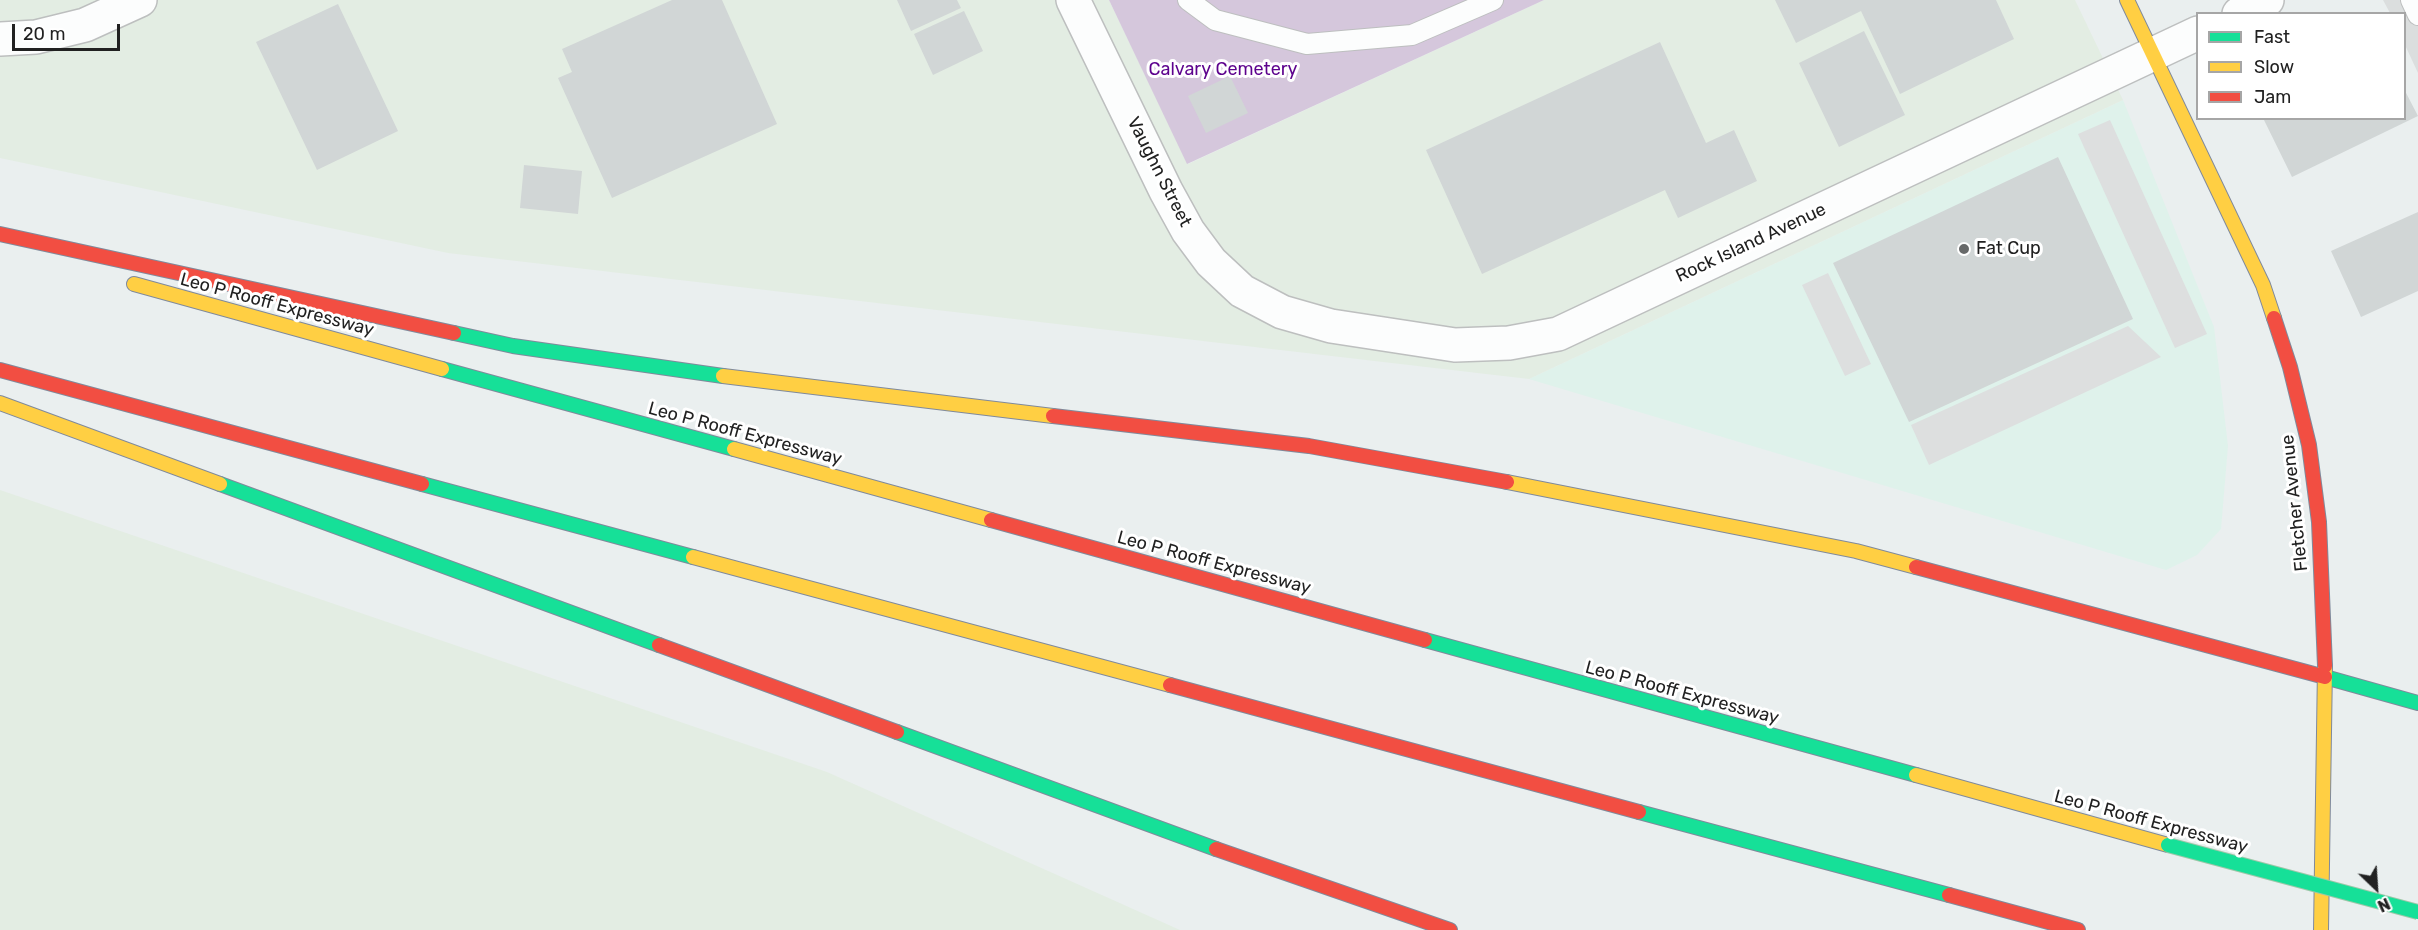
<!DOCTYPE html>
<style>
body{margin:0}
#map{position:relative;width:2418px;height:930px;overflow:hidden;background:#eaefef;font-family:Rubik,sans-serif}
canvas{display:block}
.legend{position:absolute;left:2196px;top:12px;width:210px;height:108px;box-sizing:border-box;background:#fff;border:2px solid #a6a6a6;margin:0;padding:8px 10px;list-style:none;font-size:18px;color:#212121}
.legend li{display:flex;align-items:center;gap:12px;height:30px}
.legend b{width:30px;border:2px solid #a6a6a6}
.north{position:absolute;left:2346px;top:858px;width:60px;height:60px;-webkit-text-stroke:4px #fff;paint-order:stroke;rotate:155deg;font-size:16px;font-weight:700;line-height:24px;text-align:center;color:#212121}
.north::after{content:'';display:block;margin:auto;width:21px;height:27px;background:#212121;clip-path:polygon(50% 0,100% 100%,50% 72%,0 100%)}
.scale{position:absolute;left:12px;top:24px;width:108px;height:27px;box-sizing:border-box;border:3px solid #212121;border-top:0;padding-left:8px;font-size:18px;line-height:21px;white-space:nowrap;color:#212121;-webkit-text-stroke:4px #fff;paint-order:stroke}
</style>
<div id="map">
<canvas width="2418" height="930"></canvas>
<ul class="legend">
<li><b style="height:8px;background:#16e098"></b>Fast</li>
<li><b style="height:8px;background:#ffcf43"></b>Slow</li>
<li><b style="height:8px;background:#f24e42"></b>Jam</li>
</ul>
<div class="north">N</div>
<div class="scale">20 m</div>
</div>
<script>
const g = document.querySelector('canvas').getContext('2d');
g.lineJoin = 'round';
function fill(path, color) {
  g.fillStyle = color;
  g.fill(path, 'evenodd');
}
function toPath(rows) {
  const path = new Path2D();
  for (const r of rows) {
    path.moveTo(r[0], r[1]);
    for (let i = 2; i < r.length; i += 2) path.lineTo(r[i], r[i + 1]);
  }
  return path;
}
function trace(path, color, width, dash) {
  g.strokeStyle = color;
  g.lineWidth = width;
  g.lineCap = dash ? 'butt' : 'round';
  g.setLineDash(dash || []);
  g.stroke(path);
}
function write(font, color, halo, rows, align = 'center') {
  g.font = font + ' Rubik,sans-serif';
  g.lineWidth = 6;
  g.setLineDash([]);
  g.textBaseline = 'middle';
  g.strokeStyle = halo;
  g.fillStyle = color;
  for (const [text, x, y, turn = 0] of rows) {
    g.save();
    g.translate(x, y);
    g.rotate((+turn || 0) * Math.PI / 180);
    g.textAlign = isNaN(turn) ? turn : align;
    if (halo) g.strokeText(text, 0, 0);
    g.fillText(text, 0, 0);
    g.restore();
  }
}
const residential = toPath([
 [2383,0,2418,0,2418,73,2405,45,2404,14,2390,13]
]);
const commercial = toPath([
 [2123,100,2214,327,2228,446,2221,529,2197,555,2166,570,1529,379]
]);
const industrial = toPath([
 [0,0,1109,0,1188,164,1544,0,2075,0,2123,100,1529,379,448,253,0,158],
 [0,490,827,772,1180,930,0,930]
]);
const cemetery = toPath([
 [1109,0,1544,0,1187,164]
]);
const parking = toPath([
 [2110,120,2207,334,2175,348,2078,134],
 [1828,273,1871,364,1845,376,1802,285],
 [2128,326,2161,357,1929,465,1911,425]
]);
const building = toPath([
 [672,0,722,0,777,124,612,198,558,78,572,72,562,49],
 [897,0,957,0,961,8,911,31],
 [1775,0,1996,0,2014,39,1900,94,1861,11,1796,43],
 [338,4,398,131,317,170,256,42],
 [964,11,983,51,933,75,914,34],
 [1864,31,1905,115,1839,147,1799,63],
 [1660,42,1706,143,1734,130,1757,181,1678,218,1665,190,1482,274,1426,150],
 [1230,76,1248,113,1206,133,1188,96],
 [2404,89,2418,116,2292,177,2263,118,2404,118],
 [2058,157,2133,319,1909,422,1833,263],
 [524,165,582,171,578,214,520,208],
 [2418,212,2418,291,2361,317,2331,251]
]);
const lane = toPath([
 [1188,0,1215,20,1307,44,1412,35,1493,0],
 [2411,0,2418,15]
]);
const street = toPath([
 [1073,0,1166,191,1188,231,1211,262,1242,291,1282,312,1331,326,1455,345,1509,343,1558,334,2198,33],
 [2239,14,2267,0],
 [0,39,36,37,85,25,140,0]
]);
const fast = toPath([
 [454,333,513,346,723,376],
 [442,369,734,449],
 [220,484,659,645],
 [422,484,693,557],
 [1425,640,1916,775],
 [2325,677,2418,703],
 [897,732,1216,849],
 [1639,812,1949,895]
]);
const slow = toPath([
 [2127,0,2263,285,2274,318],
 [134,284,442,369],
 [723,376,1053,416],
 [0,403,220,484],
 [734,449,991,520],
 [1507,482,1856,551,1916,567],
 [693,557,1170,685],
 [1916,775,2168,845],
 [2321,930,2325,666]
]);
const jam = toPath([
 [0,234,454,333],
 [2274,318,2290,367,2309,445,2319,522,2325,666],
 [0,370,422,484],
 [1053,416,1309,446,1507,482],
 [991,520,1425,640],
 [1916,567,2325,677],
 [659,645,897,732],
 [1170,685,1639,812],
 [1216,849,1450,930],
 [1949,895,2078,930]
]);
const fastBridge = toPath([
 [2168,845,2418,912]
]);
const markers = [
 [1964,249,6,"#676969"]
];
const parkNames = [
 ["Calvary Cemetery",1223,70]
];
const streetNames = [
 ["Vaughn Street",1159,172,63],
 ["Rock Island Avenue",1751,243,-25],
 ["Leo P Rooff Expressway",277,305,15],
 ["Leo P Rooff Expressway",745,434,15],
 ["Fletcher Avenue",2295,503,-96],
 ["Leo P Rooff Expressway",1214,563,15],
 ["Leo P Rooff Expressway",1682,693,15],
 ["Leo P Rooff Expressway",2151,822,15]
];
const poiNames = [
 ["Fat Cup",1976,249]
];
fill(residential, '#dbdede');
fill(commercial, '#dff2eb');
fill(industrial, '#e3ede3');
fill(cemetery, '#d5c7dc');
fill(parking, '#dddfdf');
fill(building, '#d1d6d6');
trace(lane, '#bdbfbf', 22);
trace(street, '#bdbfbf', 36);
trace(fast, '#808a9b', 16);
trace(slow, '#808a9b', 16);
trace(jam, '#808a9b', 16);
trace(lane, '#fcfdfd', 20);
trace(street, '#fcfdfd', 33);
trace(fast, '#16e098', 14);
trace(slow, '#ffcf43', 14);
trace(jam, '#f24e42', 14);
trace(fastBridge, '#9cc7a8', 16, []);
trace(fastBridge, '#16e098', 14);
for (const [x, y, r, color] of markers) {
  const dot = new Path2D();
  dot.arc(x, y, r, 0, 2 * Math.PI);
  g.fillStyle = color;
  g.fill(dot);
  trace(dot, '#fff', 2);
}
write('18px', '#5d028d', '#fff', parkNames);
write('18px', '#212121', '#fff', streetNames);
write('18px', '#212121', '#fff', poiNames, 'left');
</script>
